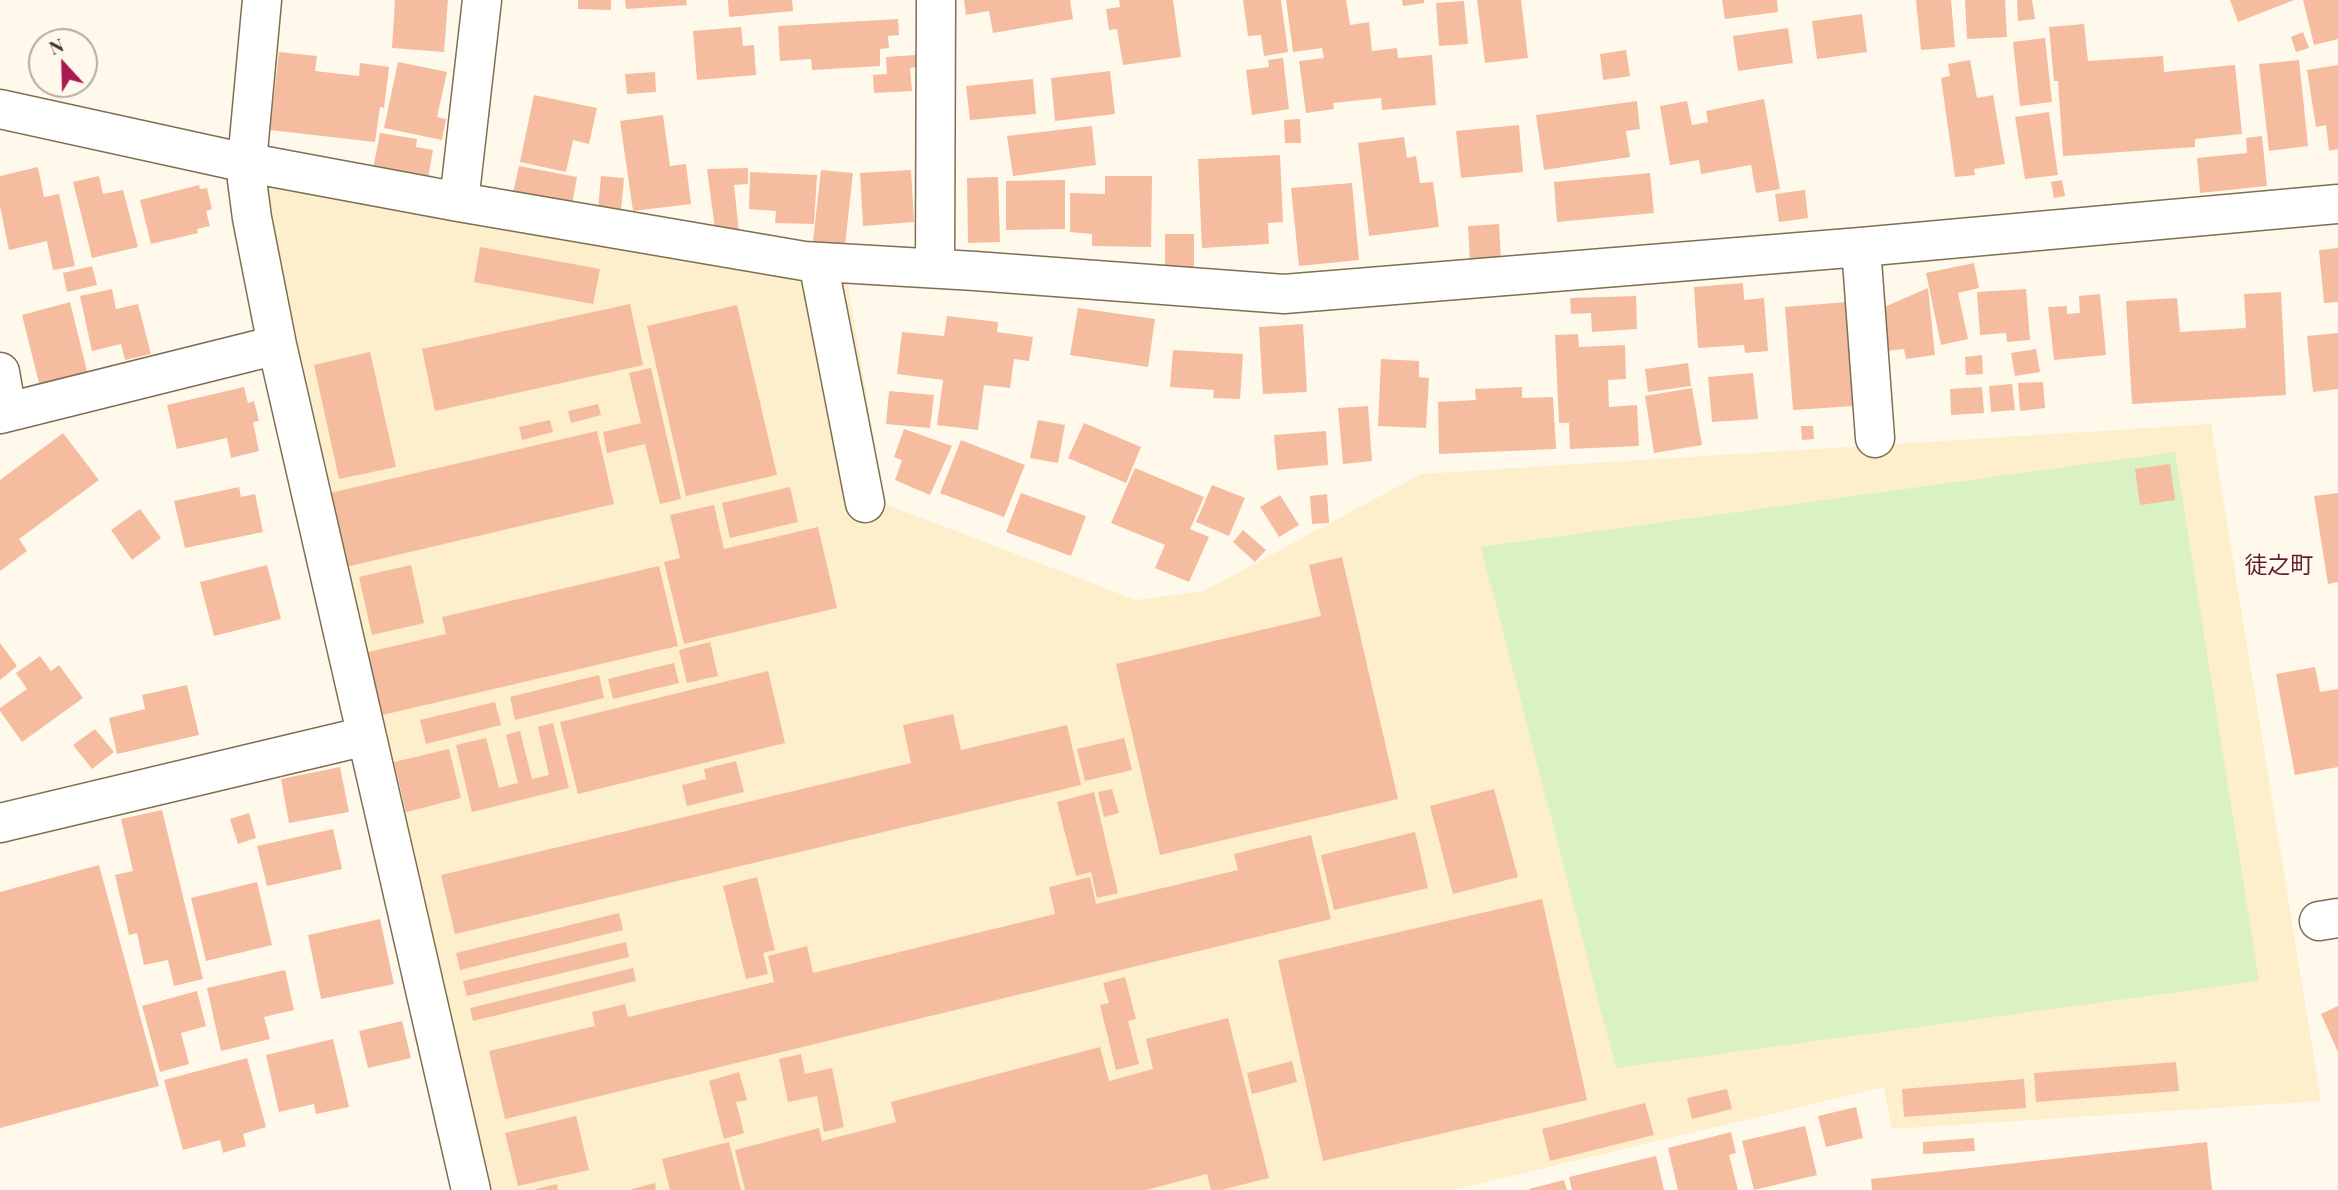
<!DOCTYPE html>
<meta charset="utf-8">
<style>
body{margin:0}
#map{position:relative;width:2338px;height:1190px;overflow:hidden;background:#fff9eb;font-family:"Playfair Display",serif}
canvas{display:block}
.north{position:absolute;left:28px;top:28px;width:70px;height:70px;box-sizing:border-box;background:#fff9eb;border:2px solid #b2ac9e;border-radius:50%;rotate:338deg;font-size:19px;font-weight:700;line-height:28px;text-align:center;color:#3e382a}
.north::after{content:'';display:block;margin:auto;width:24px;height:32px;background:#aa1953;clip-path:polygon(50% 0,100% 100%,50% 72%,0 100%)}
</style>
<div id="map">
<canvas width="2338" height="1190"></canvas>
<div class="north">N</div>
</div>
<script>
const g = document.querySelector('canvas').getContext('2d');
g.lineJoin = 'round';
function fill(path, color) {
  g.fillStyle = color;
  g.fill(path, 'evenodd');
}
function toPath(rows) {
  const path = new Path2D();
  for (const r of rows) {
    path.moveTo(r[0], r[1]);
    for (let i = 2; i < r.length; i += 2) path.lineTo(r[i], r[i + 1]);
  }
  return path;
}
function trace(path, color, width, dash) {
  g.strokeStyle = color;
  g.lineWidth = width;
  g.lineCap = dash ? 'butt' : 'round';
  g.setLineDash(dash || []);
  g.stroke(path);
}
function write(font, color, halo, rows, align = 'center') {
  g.font = font + ' "Playfair Display","Noto Sans JP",serif';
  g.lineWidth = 7;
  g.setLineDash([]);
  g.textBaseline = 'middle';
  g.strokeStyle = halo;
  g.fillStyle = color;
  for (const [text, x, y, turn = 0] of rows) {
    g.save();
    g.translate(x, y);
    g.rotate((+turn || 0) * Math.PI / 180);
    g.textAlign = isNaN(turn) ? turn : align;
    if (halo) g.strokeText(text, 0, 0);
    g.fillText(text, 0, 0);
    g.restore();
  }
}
const built = toPath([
 [250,185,847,279,885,504,1136,600,1204,591,1421,474,2211,424,2321,1101,1892,1129,1884,1087,1452,1190,478,1190]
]);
const green = toPath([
 [2175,452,2259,981,1616,1068,1481,547]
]);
const building = toPath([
 [395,0,448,0,444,52,392,48],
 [578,0,611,0,611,10,578,9],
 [625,0,686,0,687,5,626,9],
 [728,0,792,0,793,11,729,17],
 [964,0,1070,0,1073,19,993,33,989,11,966,15],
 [1119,0,1173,0,1181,57,1123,65,1117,29,1109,30,1106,9,1120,7],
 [1243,0,1281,0,1288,52,1264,56,1261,35,1248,36],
 [1286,0,1346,0,1350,25,1369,22,1372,51,1397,48,1398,58,1432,55,1436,105,1382,110,1381,98,1333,103,1334,109,1306,113,1299,61,1324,58,1322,48,1293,52],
 [1402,0,1424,0,1424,3,1403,6],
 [1477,0,1521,0,1528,58,1485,63],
 [1722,0,1777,0,1778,12,1725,19],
 [1916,0,1951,0,1955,47,1921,50],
 [1965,0,2005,0,2007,37,1967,39],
 [2017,0,2032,0,2035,19,2018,21],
 [2230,0,2294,0,2238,22],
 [2303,0,2338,0,2338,39,2314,45],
 [1464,1,1468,44,1439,46,1436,3],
 [1862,14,1867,52,1817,59,1812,21],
 [898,19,899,35,888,36,889,48,880,49,880,66,812,70,811,59,780,61,778,26],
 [2084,24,2088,61,2163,56,2164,72,2235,65,2242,134,2195,139,2195,147,2063,156,2058,81,2054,81,2049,27],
 [741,27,743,46,754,45,756,75,697,80,693,31],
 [1788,28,1793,63,1738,71,1733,36],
 [2303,32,2309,48,2296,52,2291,37],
 [2045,38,2052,102,2020,106,2013,42],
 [1626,50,1630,76,1603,80,1600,54],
 [279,52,317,56,315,71,359,76,360,63,389,67,384,108,380,107,375,142,270,130],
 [916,55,916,67,910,68,912,91,874,93,873,75,887,74,886,57],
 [1283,58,1289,109,1252,115,1246,70,1269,67,1268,60],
 [1970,60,1977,98,1993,95,2005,164,1974,169,1975,175,1955,177,1941,78,1950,76,1948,64],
 [2299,60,2308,146,2269,151,2259,64],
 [398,62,447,72,437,117,446,119,442,140,384,128],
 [2338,65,2338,149,2329,151,2326,125,2316,127,2307,70],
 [1110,71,1115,114,1055,121,1051,78],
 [655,72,656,92,627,94,625,74],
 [1033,79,1036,114,970,120,966,86],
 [534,95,597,108,589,144,573,140,566,172,520,162],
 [1764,99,1780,189,1756,193,1751,165,1701,174,1699,160,1670,165,1660,106,1687,101,1692,125,1708,122,1706,111],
 [1637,101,1640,129,1626,131,1630,157,1544,170,1536,115],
 [2049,112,2058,175,2025,179,2015,117],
 [663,115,670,166,686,164,691,204,633,211,620,121],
 [1300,119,1301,143,1285,143,1284,120],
 [1519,125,1523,172,1461,178,1456,131],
 [1092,126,1096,165,1013,176,1007,136],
 [380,133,417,139,416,147,433,150,428,178,373,169],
 [2262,136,2267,186,2200,193,2197,158,2247,153,2246,138],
 [1404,137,1407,158,1416,156,1420,183,1433,182,1439,227,1369,236,1358,143],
 [1280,155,1283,222,1268,223,1269,244,1202,248,1198,159],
 [519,166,577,177,572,205,513,193],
 [38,167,44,197,59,194,75,266,53,270,47,241,9,250,0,206,0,176],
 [748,168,748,184,734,185,739,232,715,229,707,169],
 [821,170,853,173,845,245,813,241],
 [911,170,914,222,863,226,860,173],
 [750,172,817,175,814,224,775,223,776,211,749,209],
 [1650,173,1654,213,1557,222,1554,182],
 [99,176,103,194,123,190,138,247,92,258,73,182],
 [601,176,624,178,621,211,598,209],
 [1105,176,1152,176,1151,247,1092,246,1092,234,1070,232,1070,193,1105,194],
 [998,177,1000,242,968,243,967,178],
 [1065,180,1065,229,1006,230,1006,181],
 [2062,180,2065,196,2054,198,2051,182],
 [1352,183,1359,260,1299,266,1291,188],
 [199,185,200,189,207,188,212,209,206,211,210,226,197,229,198,233,151,244,140,200],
 [1805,190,1808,218,1779,222,1775,194],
 [1499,224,1501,260,1470,262,1468,226],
 [1165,234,1194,234,1194,268,1165,269],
 [480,247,600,269,593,304,474,282],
 [2338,248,2338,302,2324,303,2319,250],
 [1974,263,1979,288,1958,293,1968,339,1941,345,1926,273],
 [92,266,97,285,67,292,63,273],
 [1743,283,1744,300,1764,298,1768,351,1745,353,1744,345,1698,348,1694,287],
 [1928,288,1935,355,1906,359,1904,349,1886,351,1882,308],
 [112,289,116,309,138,304,151,354,125,360,121,344,92,351,80,296],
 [2026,289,2030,340,2007,342,2006,333,1980,335,1977,292],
 [2281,292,2286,395,2132,404,2126,301,2177,298,2180,332,2246,328,2244,294],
 [2100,294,2106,355,2054,360,2048,307,2067,306,2067,314,2080,313,2079,296],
 [1636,296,1637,329,1592,332,1591,313,1571,314,1570,298],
 [70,302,88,375,40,387,22,315],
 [1846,302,1854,406,1793,410,1785,307],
 [630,304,643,365,435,411,422,349],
 [737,305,777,475,686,496,647,326],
 [1078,308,1155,319,1148,367,1070,355],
 [947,316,998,322,997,332,1033,337,1029,361,1014,359,1010,388,984,385,978,430,937,425,943,380,897,374,902,332,944,336],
 [1303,324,1307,392,1263,394,1259,327],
 [2338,333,2338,389,2313,392,2307,336],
 [1578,334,1579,347,1625,345,1626,379,1608,380,1609,407,1637,405,1639,446,1570,449,1569,423,1559,423,1555,335],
 [2036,349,2040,372,2015,376,2011,353],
 [1173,350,1243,354,1240,399,1213,398,1214,390,1170,387],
 [370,352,396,467,339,479,314,365],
 [1982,355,1983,374,1966,375,1965,357],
 [1381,359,1419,361,1419,377,1429,378,1426,428,1378,426],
 [1688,363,1691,386,1648,392,1645,369],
 [651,368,681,499,660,504,645,444,607,453,603,432,641,423,629,373],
 [1753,373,1758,419,1712,422,1708,377],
 [2043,382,2045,408,2020,411,2018,383],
 [2012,384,2015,410,1991,412,1989,386],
 [244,387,248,403,254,401,259,421,253,422,259,451,231,458,227,438,177,449,167,405],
 [1522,387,1522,398,1553,397,1556,449,1439,454,1438,402,1476,400,1475,389],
 [1982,387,1984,413,1951,415,1950,389],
 [1692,388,1702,445,1654,453,1645,396],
 [889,391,934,395,930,428,886,424],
 [598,404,601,415,571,423,568,411],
 [1368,406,1372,461,1343,464,1338,408],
 [550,420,553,432,522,440,519,427],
 [1038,420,1065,425,1058,463,1030,458],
 [1084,423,1141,447,1126,483,1068,458],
 [1801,426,1813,426,1814,439,1802,440],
 [904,429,952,446,930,495,895,480,902,460,894,457],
 [597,431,614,504,346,567,330,493],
 [1326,431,1328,465,1277,470,1274,435],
 [63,433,99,480,19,539,27,551,0,571,0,480],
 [961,440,1025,465,1004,517,940,493],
 [2170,464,2175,500,2140,505,2135,469],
 [1135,468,1204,497,1190,529,1209,537,1189,582,1155,568,1165,545,1111,523],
 [1212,485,1245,498,1229,536,1196,522],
 [239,487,241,497,255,494,263,532,185,548,174,501],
 [790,487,798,522,730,538,722,503],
 [1021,493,1086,516,1071,556,1006,532],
 [2338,493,2338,582,2328,584,2314,496],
 [1327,494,1329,523,1312,524,1310,496],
 [1280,495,1299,525,1279,537,1260,507],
 [714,505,724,549,818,527,837,608,684,644,664,562,680,558,670,515],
 [140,509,161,538,132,560,111,530],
 [1243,530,1266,550,1255,562,1233,542],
 [1342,557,1398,799,1160,855,1116,664,1321,616,1309,565],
 [267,565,281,619,214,636,200,582],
 [411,565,424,623,372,635,359,577],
 [659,566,678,646,378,716,364,653,446,634,442,617],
 [710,642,718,676,687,683,679,650],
 [0,643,17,666,0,680],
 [40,656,51,671,59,665,83,698,22,742,0,711,0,708,27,689,16,673],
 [674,663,679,683,613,699,608,679],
 [2315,667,2320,692,2338,689,2338,767,2295,775,2276,674],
 [768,671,785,743,578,794,560,722],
 [599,675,604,698,515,720,510,697],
 [187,685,199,735,117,754,109,718,145,709,142,695],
 [495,702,501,725,426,744,420,720],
 [953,714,961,750,1067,725,1081,785,455,934,441,875,911,763,903,725],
 [553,723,569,788,472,812,456,745,486,738,499,788,518,783,506,735,520,731,532,779,549,775,538,727],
 [95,729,114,752,92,769,73,745],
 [1124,738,1132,770,1085,781,1077,749],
 [449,749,461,798,406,812,394,762],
 [736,761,744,792,687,806,682,785,706,779,704,769],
 [340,767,349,812,289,823,281,779],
 [1112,789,1119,813,1104,817,1098,792],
 [1494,789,1518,877,1453,894,1430,806],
 [1094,792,1118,893,1097,898,1091,872,1076,876,1057,802],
 [162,810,203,979,174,986,168,960,144,965,137,933,129,935,115,875,133,871,121,819],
 [249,813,256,838,238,844,230,819],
 [333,829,342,869,267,886,257,846],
 [1415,832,1428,888,1334,910,1321,855],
 [1311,835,1331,919,505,1119,489,1051,595,1026,592,1012,625,1004,628,1017,774,982,768,956,807,946,813,973,1055,914,1049,887,1090,877,1096,904,1238,870,1234,854],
 [99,865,159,1086,0,1128,0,892],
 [757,877,775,950,763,953,768,974,746,979,723,886],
 [257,882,272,945,206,961,191,898],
 [1542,899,1587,1100,1323,1161,1278,960],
 [619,913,623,930,460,970,456,953],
 [380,919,394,984,321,999,308,935],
 [626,942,629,957,467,996,463,981],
 [633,968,636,981,473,1021,470,1008],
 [285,970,294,1010,264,1017,270,1039,221,1051,207,988],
 [1125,977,1136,1019,1128,1021,1139,1064,1116,1070,1100,1005,1109,1003,1103,983],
 [197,991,206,1026,181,1033,189,1064,160,1072,142,1006],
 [2338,1006,2338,1052,2321,1014],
 [1228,1018,1269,1178,1221,1190,1211,1190,1207,1174,1146,1190,745,1190,735,1150,819,1128,822,1141,896,1122,891,1102,1100,1047,1109,1081,1153,1069,1146,1039],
 [402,1021,411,1058,368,1068,359,1031],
 [333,1039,349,1107,316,1114,314,1104,279,1112,266,1055],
 [801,1054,805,1074,832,1068,844,1127,824,1132,817,1096,788,1102,779,1059],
 [247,1058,266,1127,243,1134,246,1146,223,1153,220,1140,183,1150,164,1080],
 [1292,1061,1297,1082,1252,1094,1247,1073],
 [2176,1062,2179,1091,2036,1102,2034,1073],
 [739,1072,747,1100,736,1102,744,1133,724,1139,709,1081],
 [2024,1079,2026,1108,1904,1117,1902,1089],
 [1727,1089,1732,1109,1692,1119,1687,1098],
 [1645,1103,1654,1135,1550,1161,1542,1129],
 [1856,1107,1863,1138,1826,1147,1818,1116],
 [576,1116,589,1170,518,1186,505,1133],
 [1805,1126,1817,1175,1754,1190,1742,1141],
 [1731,1132,1736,1153,1729,1155,1738,1190,1678,1190,1668,1148],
 [1974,1138,1975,1151,1923,1154,1923,1142],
 [729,1142,741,1190,670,1190,662,1159],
 [2207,1142,2212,1190,1872,1190,1871,1179],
 [1656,1156,1664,1190,1572,1190,1569,1177],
 [1564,1180,1567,1190,1529,1190,1529,1189],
 [655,1183,656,1190,632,1190,632,1189],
 [557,1184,558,1190,536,1190,536,1189]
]);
const minor = toPath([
 [262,0,247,162,247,180,252,218,277,345,471,1190],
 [0,109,228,159,459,202,804,261,975,271,1284,294,1861,247,2338,204],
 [459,202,482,0],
 [1861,247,1875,438],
 [818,262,865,503],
 [935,268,936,0],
 [0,372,7,412],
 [0,414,277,345],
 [0,823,366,736],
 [2319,921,2338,918]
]);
const quarterNames = [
 ["徒之町",2279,566]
];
fill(built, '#fdeecc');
fill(green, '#daf1c4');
fill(building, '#f5bc9f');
trace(minor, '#7d6f50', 41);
trace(minor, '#fff', 38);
write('23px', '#601c32', '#fff9eb', quarterNames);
</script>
